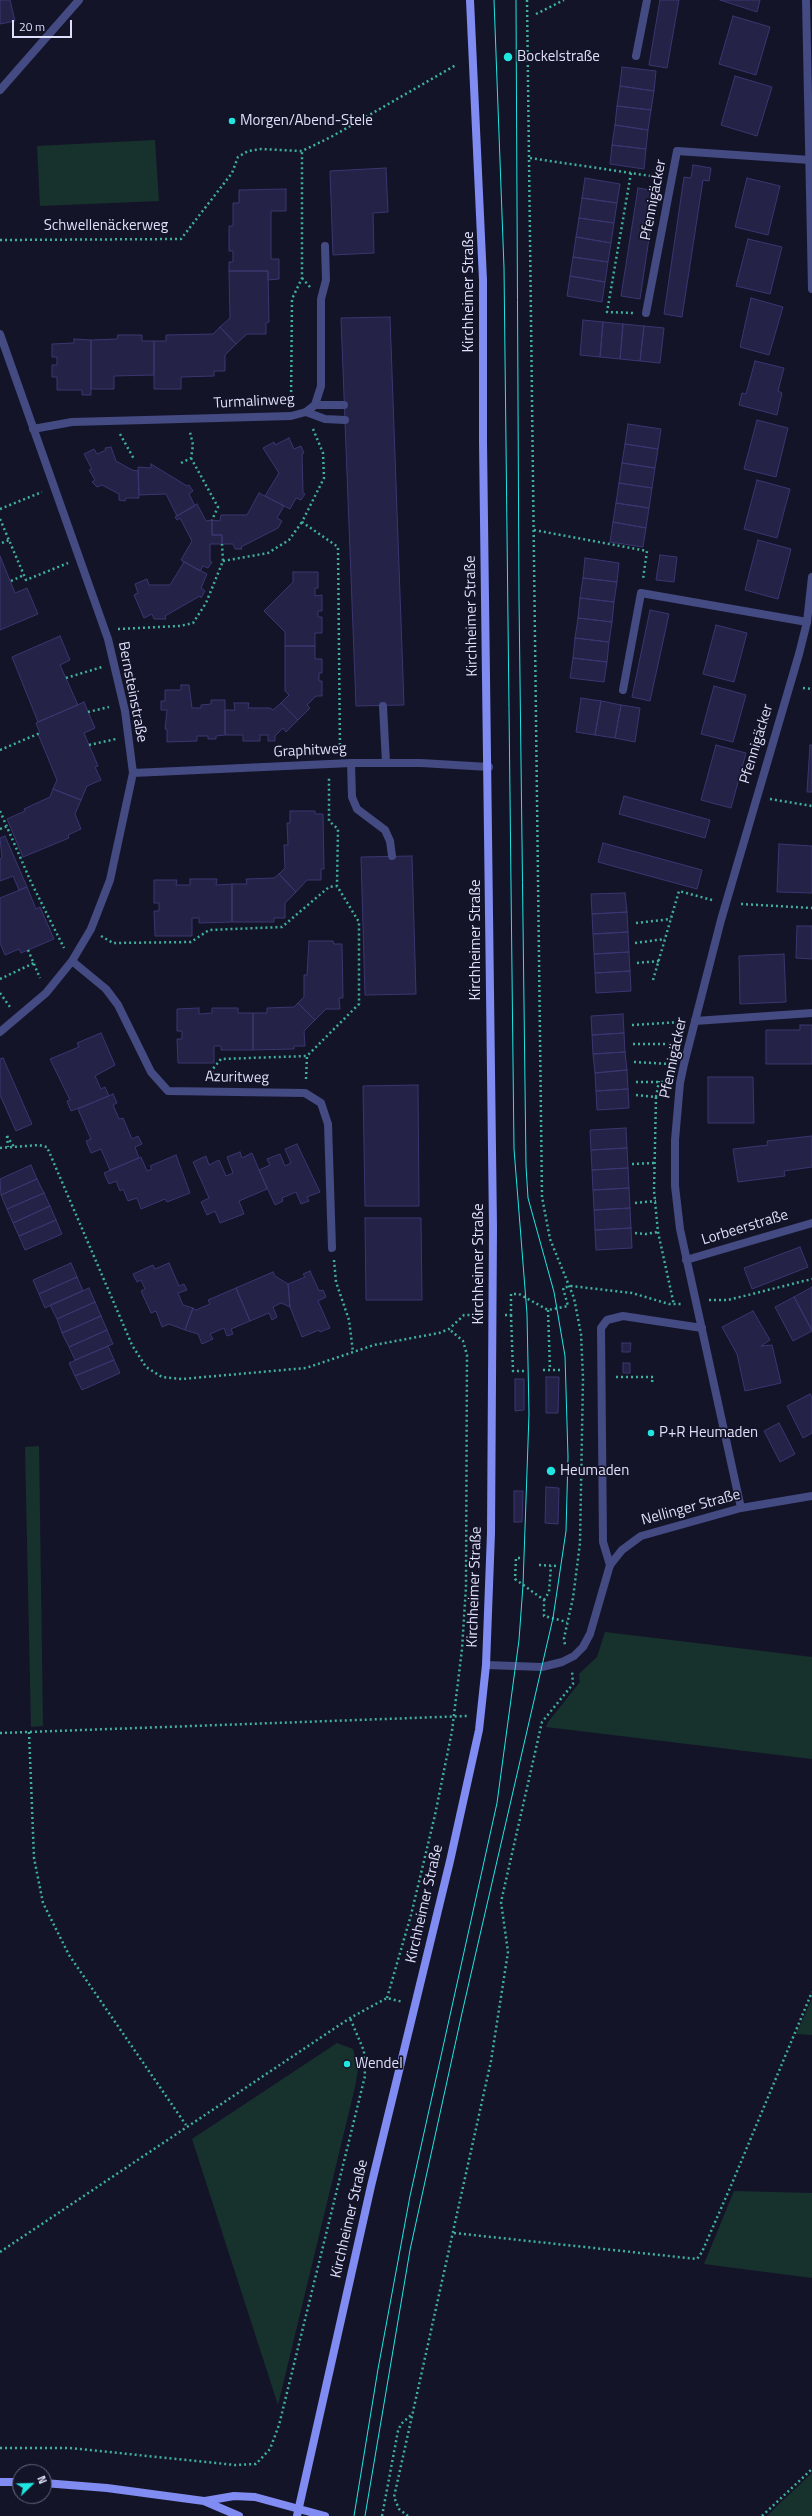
<!DOCTYPE html>
<meta charset="utf-8">
<style>
body{margin:0}
#map{position:relative;width:812px;height:2516px;overflow:hidden;background:#141429;font-family:"Titillium Web",sans-serif}
canvas{display:block}
.north{position:absolute;left:12px;top:2464px;width:40px;height:40px;box-sizing:border-box;background:#141429;border:1px solid #65657d;border-radius:50%;rotate:67deg;font-size:11px;font-weight:700;line-height:16px;text-align:center;color:#dfdffb}
.north::after{content:'';display:block;margin:auto;width:14px;height:18px;background:#20e6e0;clip-path:polygon(50% 0,100% 100%,50% 72%,0 100%)}
.scale{position:absolute;left:12px;top:20px;width:60px;height:18px;box-sizing:border-box;border:2px solid #dfdffb;border-top:0;padding-left:5px;font-size:12px;line-height:14px;white-space:nowrap;color:#dfdffb;-webkit-text-stroke:3px #141429;paint-order:stroke}
</style>
<div id="map">
<canvas width="812" height="2516"></canvas>
<div class="north">N</div>
<div class="scale">20 m</div>
</div>
<script>
const g = document.querySelector('canvas').getContext('2d');
g.lineJoin = 'round';
function fill(path, color) {
  g.fillStyle = color;
  g.fill(path, 'evenodd');
}
function toPath(rows) {
  const path = new Path2D();
  for (const r of rows) {
    path.moveTo(r[0], r[1]);
    for (let i = 2; i < r.length; i += 2) path.lineTo(r[i], r[i + 1]);
  }
  return path;
}
function trace(path, color, width, dash) {
  g.strokeStyle = color;
  g.lineWidth = width;
  g.lineCap = dash ? 'butt' : 'round';
  g.setLineDash(dash || []);
  g.stroke(path);
}
function write(font, color, halo, rows, align = 'center') {
  g.font = font + ' "Titillium Web",sans-serif';
  g.lineWidth = 3.5;
  g.setLineDash([]);
  g.textBaseline = 'middle';
  g.strokeStyle = halo;
  g.fillStyle = color;
  for (const [text, x, y, turn = 0] of rows) {
    g.save();
    g.translate(x, y);
    g.rotate((+turn || 0) * Math.PI / 180);
    g.textAlign = isNaN(turn) ? turn : align;
    if (halo) g.strokeText(text, 0, 0);
    g.fillText(text, 0, 0);
    g.restore();
  }
}
const green = toPath([
 [155,140,159,201,40,206,37,146],
 [39,1446,43,1726,31,1727,25,1447],
 [605,1632,812,1657,812,1759,546,1727,548,1722,580,1682,579,1674,597,1657],
 [812,1999,812,2035,796,2034],
 [337,2043,353,2049,358,2069,355,2087,278,2405,192,2139],
 [734,2191,812,2193,812,2278,704,2264],
 [812,2473,812,2516,767,2516,778,2505]
]);
const building = toPath([
 [0,0,10,0,15,21,0,24,0,0],
 [660,0,679,0,667,68,649,65,660,0],
 [720,0,760,0,757,12,720,0],
 [733,16,770,27,756,75,719,64,733,16],
 [622,67,656,71,654,91,620,86,622,67],
 [735,76,772,87,757,136,721,125,735,76],
 [620,86,654,91,651,110,617,106,620,86],
 [617,106,651,110,648,130,615,125,617,106],
 [615,125,648,130,646,149,612,145,615,125],
 [612,145,646,149,644,169,610,164,612,145],
 [693,165,711,168,709,181,703,180,682,317,664,314,684,177,691,178,693,165],
 [386,168,388,212,373,213,374,253,333,255,330,171,386,168],
 [585,178,620,184,617,203,582,198,585,178],
 [747,178,780,186,768,235,735,227,747,178],
 [638,188,656,191,640,299,621,296,638,188],
 [286,189,286,211,271,211,271,259,279,259,279,279,268,280,268,271,229,271,229,262,233,262,233,251,229,251,229,226,233,226,233,203,239,203,239,190,286,189],
 [582,198,617,203,614,223,579,218,582,198],
 [579,218,614,223,611,243,576,237,579,218],
 [576,237,611,243,608,262,573,257,576,237],
 [748,239,782,247,770,294,736,286,748,239],
 [573,257,608,262,605,282,570,276,573,257],
 [229,271,268,271,269,322,266,323,266,334,247,334,236,344,220,327,230,318,229,271],
 [570,276,605,282,602,302,567,296,570,276],
 [751,298,783,307,769,355,740,347,751,298],
 [390,317,404,705,356,706,341,318,390,317],
 [583,320,603,322,600,357,580,355,583,320],
 [603,322,623,324,620,359,600,357,603,322],
 [623,324,644,326,640,361,620,359,623,324],
 [644,326,664,328,660,363,640,361,644,326],
 [220,327,236,344,225,355,225,371,214,371,214,376,181,377,181,389,154,389,154,341,166,341,166,335,213,334,220,327],
 [118,335,142,335,142,341,154,341,154,375,114,376,114,389,91,389,91,340,117,339,118,335],
 [74,339,91,340,91,395,82,395,82,390,57,390,57,377,52,377,52,365,57,365,57,357,52,357,52,344,74,343,74,339],
 [755,361,784,368,778,391,782,393,777,415,739,405,742,393,746,394,755,361],
 [757,420,788,428,776,477,744,469,757,420],
 [628,424,661,429,658,449,625,444,628,424],
 [289,438,294,449,301,446,304,453,302,454,303,493,305,494,301,500,296,498,290,509,265,496,279,473,263,448,274,442,275,445,289,438],
 [625,444,658,449,655,468,622,463,625,444],
 [111,447,116,461,132,470,138,471,139,498,126,498,125,501,119,500,119,494,102,485,97,487,92,482,95,480,89,470,92,469,84,454,94,449,97,454,106,450,105,448,111,447],
 [622,463,655,468,652,488,619,483,622,463],
 [151,464,187,486,189,485,193,491,189,494,195,506,177,516,166,494,139,495,138,467,151,468,151,464],
 [757,480,790,489,777,538,744,529,757,480],
 [619,483,652,488,649,508,616,503,619,483],
 [259,493,284,506,277,518,282,521,278,528,241,547,242,549,235,549,233,544,222,544,222,535,212,535,212,520,220,521,221,515,247,515,259,493],
 [616,503,649,508,646,528,613,522,616,503],
 [197,504,206,521,212,520,212,535,222,535,222,544,210,544,210,561,212,562,208,568,203,566,200,571,181,560,192,541,180,518,177,520,175,517,197,504],
 [613,522,646,528,643,547,610,542,613,522],
 [758,540,791,549,778,599,745,590,758,540],
 [660,555,677,557,674,582,656,580,660,555],
 [0,556,15,593,27,588,38,614,0,630,0,556],
 [585,558,619,563,617,582,583,578,585,558],
 [184,562,207,574,201,588,205,591,201,598,200,596,165,616,166,619,154,619,152,614,144,618,134,595,138,593,135,584,147,579,149,585,170,585,184,562],
 [293,572,318,572,318,588,315,588,315,596,322,595,322,611,318,611,318,617,322,617,322,633,315,633,315,646,285,646,285,632,264,611,293,582,293,572],
 [583,578,617,582,614,602,580,598,583,578],
 [580,598,614,602,612,622,578,618,580,598],
 [650,610,669,614,650,701,632,697,650,610],
 [578,618,612,622,609,642,575,638,578,618],
 [716,625,747,633,734,682,703,674,716,625],
 [60,636,70,660,60,665,78,705,38,722,12,657,60,636],
 [575,638,609,642,607,662,573,658,575,638],
 [285,646,315,646,315,659,322,659,322,673,319,673,319,681,322,681,322,696,316,696,307,705,310,708,298,720,281,703,289,695,285,691,285,646],
 [573,658,607,662,604,682,570,678,573,658],
 [181,685,189,685,192,708,201,708,201,705,211,704,211,700,225,700,225,735,216,736,216,739,208,739,208,736,197,736,197,741,167,742,167,729,165,729,167,710,161,710,161,701,165,701,165,690,181,690,181,685],
 [714,686,746,695,733,742,701,734,714,686],
 [581,698,601,701,595,735,576,732,581,698],
 [601,701,621,705,615,738,595,735,601,701],
 [84,702,95,728,84,733,98,766,95,767,101,780,87,786,81,800,53,789,57,780,38,734,40,733,36,723,84,702],
 [234,703,249,703,248,708,270,708,273,710,281,703,298,720,286,732,283,728,275,736,275,741,268,741,268,735,260,735,260,741,243,741,243,735,225,735,225,710,235,710,234,703],
 [621,705,640,708,635,742,615,738,621,705],
 [716,745,746,753,731,808,701,800,716,745],
 [810,745,812,745,812,792,807,792,810,745],
 [53,789,81,800,75,814,81,829,68,835,69,838,23,857,7,819,25,811,24,809,50,797,53,789],
 [624,796,710,820,705,838,619,814,624,796],
 [290,811,315,811,315,814,323,814,324,869,321,869,321,880,307,880,296,892,279,874,285,868,284,845,288,845,287,823,290,823,290,811],
 [5,836,27,887,19,890,13,876,0,881,0,859,2,858,0,838,5,836],
 [603,843,702,870,697,889,598,862,603,843],
 [779,844,812,846,812,893,777,892,779,844],
 [412,856,416,994,365,995,361,857,412,856],
 [279,874,296,892,285,903,285,918,274,918,274,922,232,922,232,884,247,884,246,879,274,878,279,874],
 [190,879,217,879,216,885,232,884,232,922,199,923,199,918,192,918,192,936,155,936,154,911,159,911,159,903,154,903,154,880,177,880,176,885,190,885,190,879],
 [27,887,36,909,40,907,54,939,21,953,19,949,5,955,0,943,0,898,27,887],
 [625,893,627,912,592,914,591,894,625,893],
 [627,912,628,932,593,934,592,914,627,912],
 [797,926,812,926,812,959,796,958,797,926],
 [628,932,629,952,594,954,593,934,628,932],
 [309,941,333,941,334,944,342,944,343,998,339,998,340,1009,326,1009,315,1020,298,1003,304,997,304,975,307,975,309,941],
 [629,952,630,971,595,973,594,954,629,952],
 [784,954,786,1002,740,1004,739,956,784,954],
 [630,971,631,991,596,993,595,973,630,971],
 [298,1003,315,1020,304,1031,305,1046,294,1046,294,1049,253,1050,253,1013,267,1013,267,1008,294,1007,298,1003],
 [199,1008,199,1014,212,1013,212,1008,238,1008,238,1013,253,1013,253,1050,221,1050,221,1046,214,1046,214,1063,178,1063,177,1039,182,1039,182,1031,177,1031,177,1009,199,1008],
 [623,1014,624,1033,592,1035,591,1016,623,1014],
 [800,1025,812,1025,812,1064,766,1064,766,1030,800,1030,800,1025],
 [101,1033,115,1065,95,1076,101,1089,105,1087,109,1096,71,1111,67,1101,70,1100,50,1059,79,1047,77,1043,101,1033],
 [624,1033,625,1052,593,1054,592,1035,624,1033],
 [625,1052,627,1070,595,1073,593,1054,625,1052],
 [3,1058,32,1124,16,1131,0,1095,0,1059,3,1058],
 [627,1070,628,1089,596,1091,595,1073,627,1070],
 [708,1077,753,1077,754,1123,708,1123,708,1077],
 [418,1085,419,1206,365,1206,363,1086,418,1085],
 [628,1089,629,1108,597,1110,596,1091,628,1089],
 [113,1094,117,1103,113,1105,119,1119,123,1118,132,1139,138,1136,142,1144,135,1147,139,1158,110,1170,101,1149,91,1153,86,1141,91,1139,78,1109,113,1094],
 [626,1128,627,1148,591,1150,590,1130,626,1128],
 [812,1136,812,1167,784,1171,785,1176,738,1182,733,1149,768,1145,767,1141,812,1136],
 [297,1144,320,1192,307,1197,309,1201,301,1204,296,1192,282,1198,283,1201,275,1205,259,1170,270,1165,267,1159,280,1154,285,1166,291,1163,285,1149,297,1144],
 [627,1148,628,1168,592,1170,591,1150,627,1148],
 [240,1152,242,1158,252,1153,267,1189,239,1201,244,1214,220,1223,215,1211,207,1215,201,1202,209,1198,193,1162,206,1156,209,1165,219,1160,226,1176,233,1173,227,1157,240,1152],
 [176,1155,190,1193,167,1202,165,1199,141,1209,137,1198,128,1201,123,1189,120,1191,116,1181,109,1184,104,1173,141,1157,147,1171,152,1169,150,1166,176,1155],
 [31,1165,37,1179,1,1195,0,1179,31,1165],
 [628,1168,629,1188,593,1190,592,1170,628,1168],
 [37,1179,44,1193,7,1209,1,1195,37,1179],
 [629,1188,630,1208,594,1210,593,1190,629,1188],
 [44,1193,50,1206,13,1223,7,1209,44,1193],
 [50,1206,56,1220,19,1236,13,1223,50,1206],
 [630,1208,631,1228,595,1230,594,1210,630,1208],
 [365,1218,421,1218,422,1300,366,1300,365,1218],
 [56,1220,62,1234,25,1250,19,1236,56,1220],
 [631,1228,632,1248,596,1250,595,1230,631,1228],
 [800,1247,808,1267,752,1289,744,1268,800,1247],
 [71,1263,77,1277,39,1294,33,1280,71,1263],
 [169,1263,179,1286,184,1284,187,1290,178,1293,183,1305,193,1308,185,1330,169,1324,162,1327,156,1311,151,1313,141,1291,145,1289,141,1280,137,1282,133,1274,153,1265,155,1269,169,1263],
 [310,1271,319,1291,323,1290,326,1297,318,1301,330,1328,320,1332,319,1330,302,1337,290,1307,288,1284,305,1277,303,1274,310,1271],
 [273,1272,275,1276,288,1284,290,1307,281,1303,273,1307,277,1317,272,1320,269,1313,250,1321,236,1288,273,1272],
 [77,1277,83,1291,45,1308,39,1294,77,1277],
 [812,1287,812,1330,794,1297,812,1287],
 [89,1288,95,1302,57,1319,50,1305,89,1288],
 [236,1288,250,1321,231,1329,233,1334,227,1336,224,1328,210,1334,213,1339,202,1344,198,1334,185,1330,193,1308,196,1310,210,1304,208,1300,236,1288],
 [794,1297,812,1331,793,1341,775,1307,794,1297],
 [95,1302,101,1316,62,1333,57,1319,95,1302],
 [753,1311,770,1340,761,1346,772,1345,781,1383,745,1391,737,1354,722,1327,753,1311],
 [101,1316,107,1330,69,1347,62,1333,101,1316],
 [107,1330,113,1344,75,1360,69,1347,107,1330],
 [622,1343,631,1343,630,1352,622,1352,622,1343],
 [108,1346,114,1360,75,1376,69,1363,108,1346],
 [114,1360,120,1373,82,1390,75,1376,114,1360],
 [623,1363,630,1363,630,1373,623,1373,623,1363],
 [546,1377,559,1377,558,1413,546,1413,546,1377],
 [515,1379,524,1379,524,1410,515,1411,515,1379],
 [810,1394,812,1398,812,1433,803,1438,787,1406,810,1394],
 [779,1423,795,1454,780,1462,764,1431,779,1423],
 [546,1487,559,1488,558,1524,545,1523,546,1487],
 [514,1491,523,1491,522,1522,514,1522,514,1491]
]);
const path = toPath([
 [527,0,542,1197,550,1239,574,1298,581,1334,583,1378,580,1543,573,1598,564,1638,565,1645],
 [536,14,564,0],
 [530,158,658,177],
 [631,173,607,312,633,313],
 [0,240,181,239,232,173,238,157,248,151,261,149,302,151,331,137,456,65],
 [302,278,310,287],
 [291,402,292,299,302,278,302,151],
 [313,429,323,453,324,478,302,522,338,547,340,750],
 [120,434,134,459],
 [191,458,218,507,212,520],
 [181,463,191,458,193,445,190,432],
 [0,509,42,492],
 [0,519,26,580,68,563],
 [534,530,647,551,643,579],
 [2,543,9,540],
 [223,561,268,553,289,540,302,522],
 [11,581,24,575],
 [118,629,180,626,193,623,206,603,223,561,222,544],
 [66,678,102,667],
 [803,688,812,689],
 [88,712,109,707],
 [89,745,116,739],
 [0,750,40,733],
 [770,799,812,806],
 [0,811,31,882,64,948],
 [0,829,7,826],
 [741,904,812,908],
 [636,923,671,919],
 [101,936,113,943,191,942,209,930,282,927,329,887,337,886],
 [635,943,665,939],
 [28,950,40,978],
 [637,963,659,961],
 [0,979,34,963],
 [653,980,679,891,712,900],
 [0,993,10,1007],
 [632,1025,681,1022],
 [633,1044,675,1044],
 [634,1062,670,1064],
 [212,1078,212,1070,221,1059,307,1056],
 [306,1079,307,1056,359,1004,359,922,337,886,338,829,329,821,329,777],
 [636,1082,667,1082],
 [636,1095,656,1097,659,1081],
 [656,1097,654,1191,658,1232,674,1305],
 [7,1136,14,1147],
 [7,1136,8,1147],
 [0,1148,39,1145,47,1147,132,1345,146,1367,162,1377,182,1379,306,1368,374,1345,439,1333,449,1329,464,1315,478,1315],
 [632,1164,654,1163],
 [635,1203,656,1201],
 [635,1233,646,1234,658,1232],
 [334,1260,336,1282,349,1320,353,1352],
 [709,1300,728,1300,812,1279],
 [548,1310,550,1370],
 [505,1315,511,1315,511,1294,519,1294,548,1310,568,1306,563,1288,571,1286,632,1293,669,1304,682,1304],
 [511,1315,513,1371,524,1371],
 [543,1370,561,1370],
 [616,1377,653,1377,652,1382],
 [520,1558,516,1558,515,1579,544,1600,544,1616,567,1622],
 [539,1565,557,1566],
 [544,1600,549,1592,551,1566],
 [29,1732,34,1858,43,1903,69,1955,186,2125],
 [0,1733,467,1716],
 [387,1998,411,1915,435,1815,452,1731,462,1649,466,1587,467,1355,463,1341,449,1329],
 [454,2233,697,2259,702,2252,733,2181,812,1992],
 [0,2252,350,2018,387,1998,403,2002],
 [0,2448,70,2448,235,2465,256,2464,270,2449,279,2425,365,2076,364,2051,350,2018],
 [382,2516,398,2431,401,2424,411,2415],
 [408,2516,399,2509,394,2497,491,2061,508,1952,501,1902,542,1722,573,1684,572,1671],
 [762,2516,812,2469]
]);
const lane = toPath([
 [636,56,647,0],
 [0,90,79,0],
 [646,313,677,151,810,160],
 [315,405,344,405],
 [306,412,325,419,345,420],
 [623,690,641,593,807,622],
 [383,706,386,763],
 [351,763,352,797,357,809,385,830,390,841,392,856],
 [695,1021,812,1013],
 [610,1565,603,1542,601,1328,607,1320,623,1316,702,1328]
]);
const street = toPath([
 [806,0,812,289],
 [0,334,108,639,125,711,133,773,110,880,91,929,72,961,46,993,0,1032],
 [33,429,72,422,291,416,306,412,315,405,321,386,321,299,326,280,325,246],
 [133,773,351,763,421,763,489,767],
 [72,961,106,989,118,1005,151,1072,168,1091,305,1093,321,1103,328,1124,332,1248],
 [686,1260,812,1223],
 [741,1508,680,1229,675,1186,675,1140,680,1083,684,1064,721,920,799,654,807,622,812,577],
 [486,1665,542,1667,562,1662,574,1656,583,1647,590,1634,610,1565,622,1550,641,1536,741,1508,812,1496]
]);
const secondary = toPath([
 [0,2482,20,2482],
 [44,2483,107,2488,204,2501,239,2516],
 [205,2501,234,2496,255,2497,325,2516],
 [297,2516,371,2186,450,1861,479,1730,486,1665,491,1533,493,1227,483,442,483,280,470,0]
]);
const tram = toPath([
 [354,2516,378,2369,410,2196,497,1803,519,1640,523,1585,529,1414,527,1314,514,1149,504,268,494,0],
 [365,2516,410,2250,462,2013,553,1618,566,1531,568,1457,565,1356,554,1292,528,1198,526,1166,519,599,516,0]
]);
const markers = [
 [508,57,5,"#20e6e0"],
 [232,121,4,"#20e6e0"],
 [651,1433,4,"#20e6e0"],
 [551,1471,5,"#20e6e0"],
 [347,2064,4,"#20e6e0"]
];
const poiNames = [
 ["Bockelstraße",517,57],
 ["Morgen/Abend-Stele",240,121],
 ["P+R Heumaden",659,1433],
 ["Heumaden",560,1471],
 ["Wendel",355,2064]
];
const streetNames = [
 ["Pfennigäcker",654,200,-79],
 ["Schwellenäckerweg",106,226],
 ["Kirchheimer Straße",469,292,-90],
 ["Turmalinweg",254,402,-3],
 ["Kirchheimer Straße",472,616,-91],
 ["Bernsteinstraße",132,692,79],
 ["Pfennigäcker",757,744,-73],
 ["Graphitweg",310,751,-3],
 ["Kirchheimer Straße",476,940,-90],
 ["Pfennigäcker",674,1058,-78],
 ["Azuritweg",237,1078,1],
 ["Lorbeerstraße",745,1228,-17],
 ["Kirchheimer Straße",479,1264,-90],
 ["Nellinger Straße",691,1508,-15],
 ["Kirchheimer Straße",475,1587,-88],
 ["Kirchheimer Straße",425,1904,-77],
 ["Kirchheimer Straße",350,2219,-77]
];
fill(green, '#17322d');
fill(building, '#242247');
trace(building, '#3a3671', 1);
trace(path, '#3fb09a', 2.5, [2, 3]);
trace(lane, '#444a82', 8);
trace(street, '#444a82', 8);
trace(secondary, '#808cf1', 8);
trace(tram, '#20e6e0', 1);
for (const [x, y, r, color] of markers) {
  const dot = new Path2D();
  dot.arc(x, y, r, 0, 2 * Math.PI);
  g.fillStyle = color;
  g.fill(dot);
  trace(dot, '#141429', 1.5);
}
write('15px', '#dfdffb', '#141429', poiNames, 'left');
write('15px', '#dfdffb', '#141429', streetNames);
</script>
